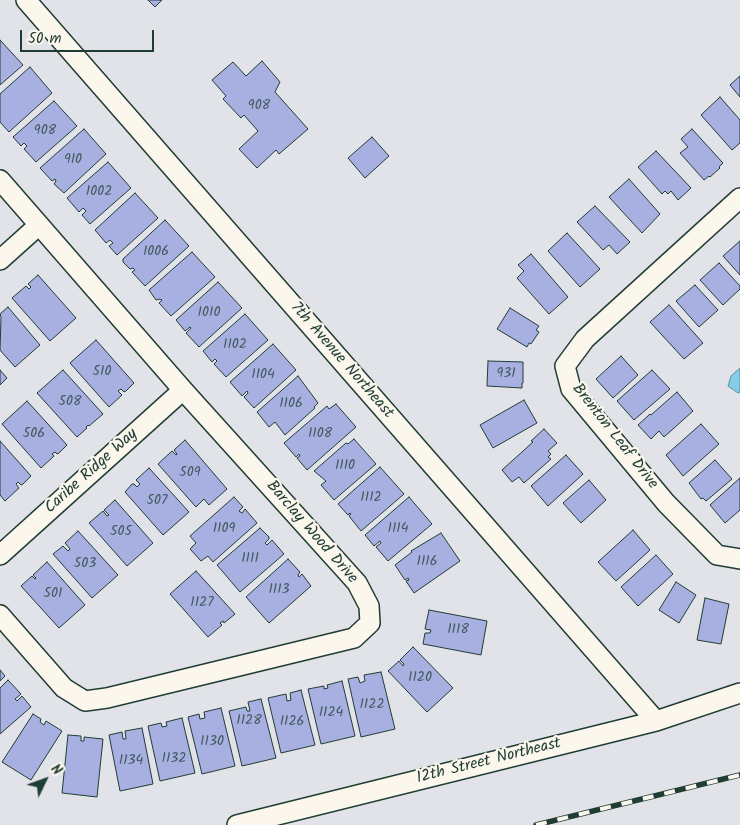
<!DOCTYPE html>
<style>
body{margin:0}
#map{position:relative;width:740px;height:825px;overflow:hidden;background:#e2e2e9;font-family:Kalam,sans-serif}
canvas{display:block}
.north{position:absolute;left:20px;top:755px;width:50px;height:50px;-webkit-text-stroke:4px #fbf7ec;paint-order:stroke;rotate:48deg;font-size:14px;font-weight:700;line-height:20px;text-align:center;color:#1f3d34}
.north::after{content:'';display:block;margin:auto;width:18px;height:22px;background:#1f3d34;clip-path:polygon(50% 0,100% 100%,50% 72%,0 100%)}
.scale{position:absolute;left:20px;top:30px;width:134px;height:22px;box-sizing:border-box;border:2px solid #1f3d34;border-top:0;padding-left:6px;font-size:15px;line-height:18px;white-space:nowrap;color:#1f3d34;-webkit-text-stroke:4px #fbf7ec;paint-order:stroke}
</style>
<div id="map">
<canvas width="740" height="825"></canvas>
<div class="north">N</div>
<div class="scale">50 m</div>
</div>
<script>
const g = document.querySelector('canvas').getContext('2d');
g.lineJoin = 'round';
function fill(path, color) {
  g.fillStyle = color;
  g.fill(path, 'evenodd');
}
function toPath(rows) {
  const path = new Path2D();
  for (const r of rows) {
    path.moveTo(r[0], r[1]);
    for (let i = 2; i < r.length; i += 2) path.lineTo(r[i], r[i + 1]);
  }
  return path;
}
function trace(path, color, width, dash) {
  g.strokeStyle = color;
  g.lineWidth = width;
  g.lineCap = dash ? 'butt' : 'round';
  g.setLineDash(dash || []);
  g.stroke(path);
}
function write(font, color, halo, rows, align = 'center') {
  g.font = font + ' Kalam,sans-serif';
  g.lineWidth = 4.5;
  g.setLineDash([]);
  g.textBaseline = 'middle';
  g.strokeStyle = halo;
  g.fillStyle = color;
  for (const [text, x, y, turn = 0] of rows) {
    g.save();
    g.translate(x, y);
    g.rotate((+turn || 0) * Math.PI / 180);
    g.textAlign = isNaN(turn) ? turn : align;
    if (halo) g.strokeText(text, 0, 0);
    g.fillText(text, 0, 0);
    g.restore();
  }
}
const water = toPath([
 [740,368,740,392,738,393,728,386,731,376,740,368]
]);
const building = toPath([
 [148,0,162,0,155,7,148,0],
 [0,40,23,65,0,85,0,40],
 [262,61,280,82,275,92,308,129,279,154,276,150,257,168,239,149,258,131,244,115,241,118,223,99,226,96,212,80,233,62,246,76,262,61],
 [30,67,52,93,9,132,0,122,0,94,30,67],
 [740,76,740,97,730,85,740,76],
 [720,97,740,120,740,143,732,150,701,115,720,97],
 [54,101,77,126,36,162,24,149,27,146,24,143,21,146,13,137,54,101],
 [84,129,106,154,64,193,54,184,56,181,55,179,52,181,40,168,84,129],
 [692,129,723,163,719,167,720,168,710,177,709,176,704,180,680,153,688,147,681,139,692,129],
 [372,137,389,156,365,178,348,158,372,137],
 [656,151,691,188,678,200,671,191,668,194,665,191,662,194,638,167,656,151],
 [108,162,131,188,90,224,82,215,86,211,83,208,79,212,67,198,108,162],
 [629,179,660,214,642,233,609,197,629,179],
 [135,193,158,218,117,255,109,246,113,243,110,240,106,243,95,230,135,193],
 [595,206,630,242,617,254,609,245,603,250,577,222,595,206],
 [165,220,189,246,145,286,132,272,135,270,133,268,130,269,123,262,123,259,165,220],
 [567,233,600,269,580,287,548,251,567,233],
 [740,241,740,275,723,256,740,241],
 [192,252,215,277,171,316,159,303,162,300,160,299,156,300,149,290,192,252],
 [531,254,568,297,549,314,517,278,524,271,518,265,531,254],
 [719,263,740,286,740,289,723,305,700,280,719,263],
 [38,275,76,318,50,341,12,298,26,286,29,289,31,287,28,284,38,275],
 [218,282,242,308,199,347,186,333,191,328,190,327,185,331,176,320,218,282],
 [695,285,718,310,699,327,676,301,695,285],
 [669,305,703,343,684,359,650,322,669,305],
 [8,307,40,345,15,367,0,350,1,317,0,314,8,307],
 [510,308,539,326,536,330,539,332,531,344,529,343,527,347,497,329,510,308],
 [245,314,268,340,226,377,214,364,217,361,215,359,212,362,203,351,245,314],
 [96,340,134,383,126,391,124,392,121,389,118,391,122,395,109,407,70,363,96,340],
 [273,344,296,370,254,408,244,397,248,393,247,391,242,396,230,382,273,344],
 [621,356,638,375,613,398,596,379,621,356],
 [488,361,523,362,523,383,522,383,522,388,487,386,488,361],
 [0,370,7,378,0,385,0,370],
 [63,370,103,414,89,426,88,425,86,427,87,428,77,437,37,393,63,370],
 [652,370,670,389,634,420,617,401,652,370],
 [298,376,318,403,314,407,315,408,285,435,275,422,269,427,257,412,298,376],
 [677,392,693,411,664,437,659,431,651,439,638,425,650,414,651,415,677,392],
 [524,400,537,423,493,448,480,425,524,400],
 [27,401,67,445,59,453,57,454,55,452,52,454,54,456,41,468,2,424,27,401],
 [336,404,356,427,307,470,297,458,300,456,299,454,296,457,284,443,327,406,329,409,336,404],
 [701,424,719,444,683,476,666,455,701,424],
 [544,429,557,443,548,451,551,454,548,457,551,459,524,483,519,477,512,482,502,470,533,442,531,441,544,429],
 [354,439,376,464,334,500,321,485,326,481,314,471,346,443,348,444,354,439],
 [185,440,227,489,209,505,204,499,196,507,158,464,172,451,176,455,177,454,174,450,185,440],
 [0,441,31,476,23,484,21,485,18,482,16,484,19,488,5,501,0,495,0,441],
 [566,455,583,474,548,506,531,486,566,455],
 [715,460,732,479,706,501,703,498,701,499,689,483,715,460],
 [380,467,404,494,361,531,349,516,351,514,350,513,348,515,338,504,380,467],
 [149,468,189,512,163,535,125,492,132,484,134,484,137,487,140,484,136,480,149,468],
 [740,478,740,510,725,523,710,505,740,478],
 [589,480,606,500,581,523,563,503,589,480],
 [234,497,243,507,239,511,242,513,245,509,257,523,213,562,208,556,201,561,190,549,196,543,190,536,234,497],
 [409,497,432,524,388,561,376,547,381,543,380,541,374,546,365,535,409,497],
 [115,500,153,543,127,566,89,523,103,511,107,516,109,515,104,510,115,500],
 [260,528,269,537,269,539,265,543,267,545,272,540,284,554,240,592,217,565,260,528],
 [633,530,650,550,616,581,598,562,633,530],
 [78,531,118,575,92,598,53,554,63,546,68,551,70,549,65,543,78,531],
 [441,533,460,561,414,593,406,581,409,580,408,578,405,580,395,565,412,552,411,551,441,533],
 [656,555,673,574,638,606,621,587,656,555],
 [288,559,300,572,298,575,299,577,302,574,311,586,269,623,246,597,288,559],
 [47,562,85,605,59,628,21,586,32,576,35,579,36,578,33,575,47,562],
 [196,571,235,614,224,623,223,621,220,623,222,625,208,637,170,594,196,571],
 [676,582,696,595,679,623,659,610,676,582],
 [705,598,729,604,721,644,697,640,705,598],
 [429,610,487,621,481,655,423,644,425,633,430,633,431,630,425,629,429,610],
 [413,647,453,688,427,712,388,671,399,661,403,666,404,664,400,660,413,647],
 [0,670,5,676,0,681,0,670],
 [381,672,395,729,361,737,348,679,358,677,360,683,365,681,364,675,381,672],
 [8,680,21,694,15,699,17,701,22,696,31,707,0,734,0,688,8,680],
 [342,681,355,736,321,744,308,689,324,686,324,689,328,688,327,685,342,681],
 [301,690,315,745,281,753,268,698,286,694,287,701,291,700,290,693,301,690],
 [261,699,276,758,242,766,229,711,246,707,247,711,250,711,248,702,261,699],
 [221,708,235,766,202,774,188,717,199,714,200,719,205,718,204,712,221,708],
 [33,714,41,719,40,722,44,725,46,721,62,731,31,780,2,762,33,714],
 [182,718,195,773,160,781,148,726,161,723,162,727,167,726,166,722,182,718],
 [142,728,153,784,120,791,109,735,122,732,123,739,126,739,125,731,142,728],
 [68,735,81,736,81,741,84,741,84,737,103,739,97,797,62,793,68,735]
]);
const minor = toPath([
 [26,0,656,721],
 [0,180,183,390,357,583,369,606,370,623,354,638,107,698,85,701,64,688,0,615],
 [740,198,585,339,565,366,571,389,666,503,717,555,740,559],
 [0,260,39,225],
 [0,555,183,390],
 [237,825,656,721,740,693]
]);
const rail = toPath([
 [536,825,740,775]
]);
const numberNames = [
 ["908",259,107],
 ["908",45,132],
 ["910",73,161],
 ["1002",99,193],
 ["1006",156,253],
 ["1010",209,314],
 ["1102",235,346],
 ["510",102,373],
 ["931",506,375],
 ["1104",263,376],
 ["508",70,403],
 ["1106",291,405],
 ["506",34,435],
 ["1108",320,435],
 ["1110",345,467],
 ["509",190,474],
 ["1112",371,499],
 ["507",157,502],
 ["1109",224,530],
 ["1114",398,530],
 ["505",121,533],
 ["1111",250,560],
 ["1116",427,563],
 ["503",85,565],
 ["1113",279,591],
 ["501",53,595],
 ["1127",202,604],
 ["1118",458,631],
 ["1120",420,679],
 ["1122",372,706],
 ["1124",331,714],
 ["1128",249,722],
 ["1126",292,723],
 ["1130",212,743],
 ["1132",174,760],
 ["1134",131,762]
];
const streetNames = [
 ["7th Avenue Northeast",341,361,49],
 ["Brenton Leaf Drive",614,437,52],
 ["Caribe Ridge Way",92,472,-42],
 ["Barclay Wood Drive",311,533,49],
 ["12th Street Northeast",489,762,-14]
];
fill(water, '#85cce6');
trace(water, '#5c939f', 1);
fill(building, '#a8b0e1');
trace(building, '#1f3d34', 1);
trace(minor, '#1f3d34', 22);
trace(minor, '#fbf7ec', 19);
trace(rail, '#1f3d34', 5.5);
trace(rail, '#fbf7ec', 4, [11]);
write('14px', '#415a5f', null, numberNames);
write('16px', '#1f3d34', '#fbf7ec', streetNames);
</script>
